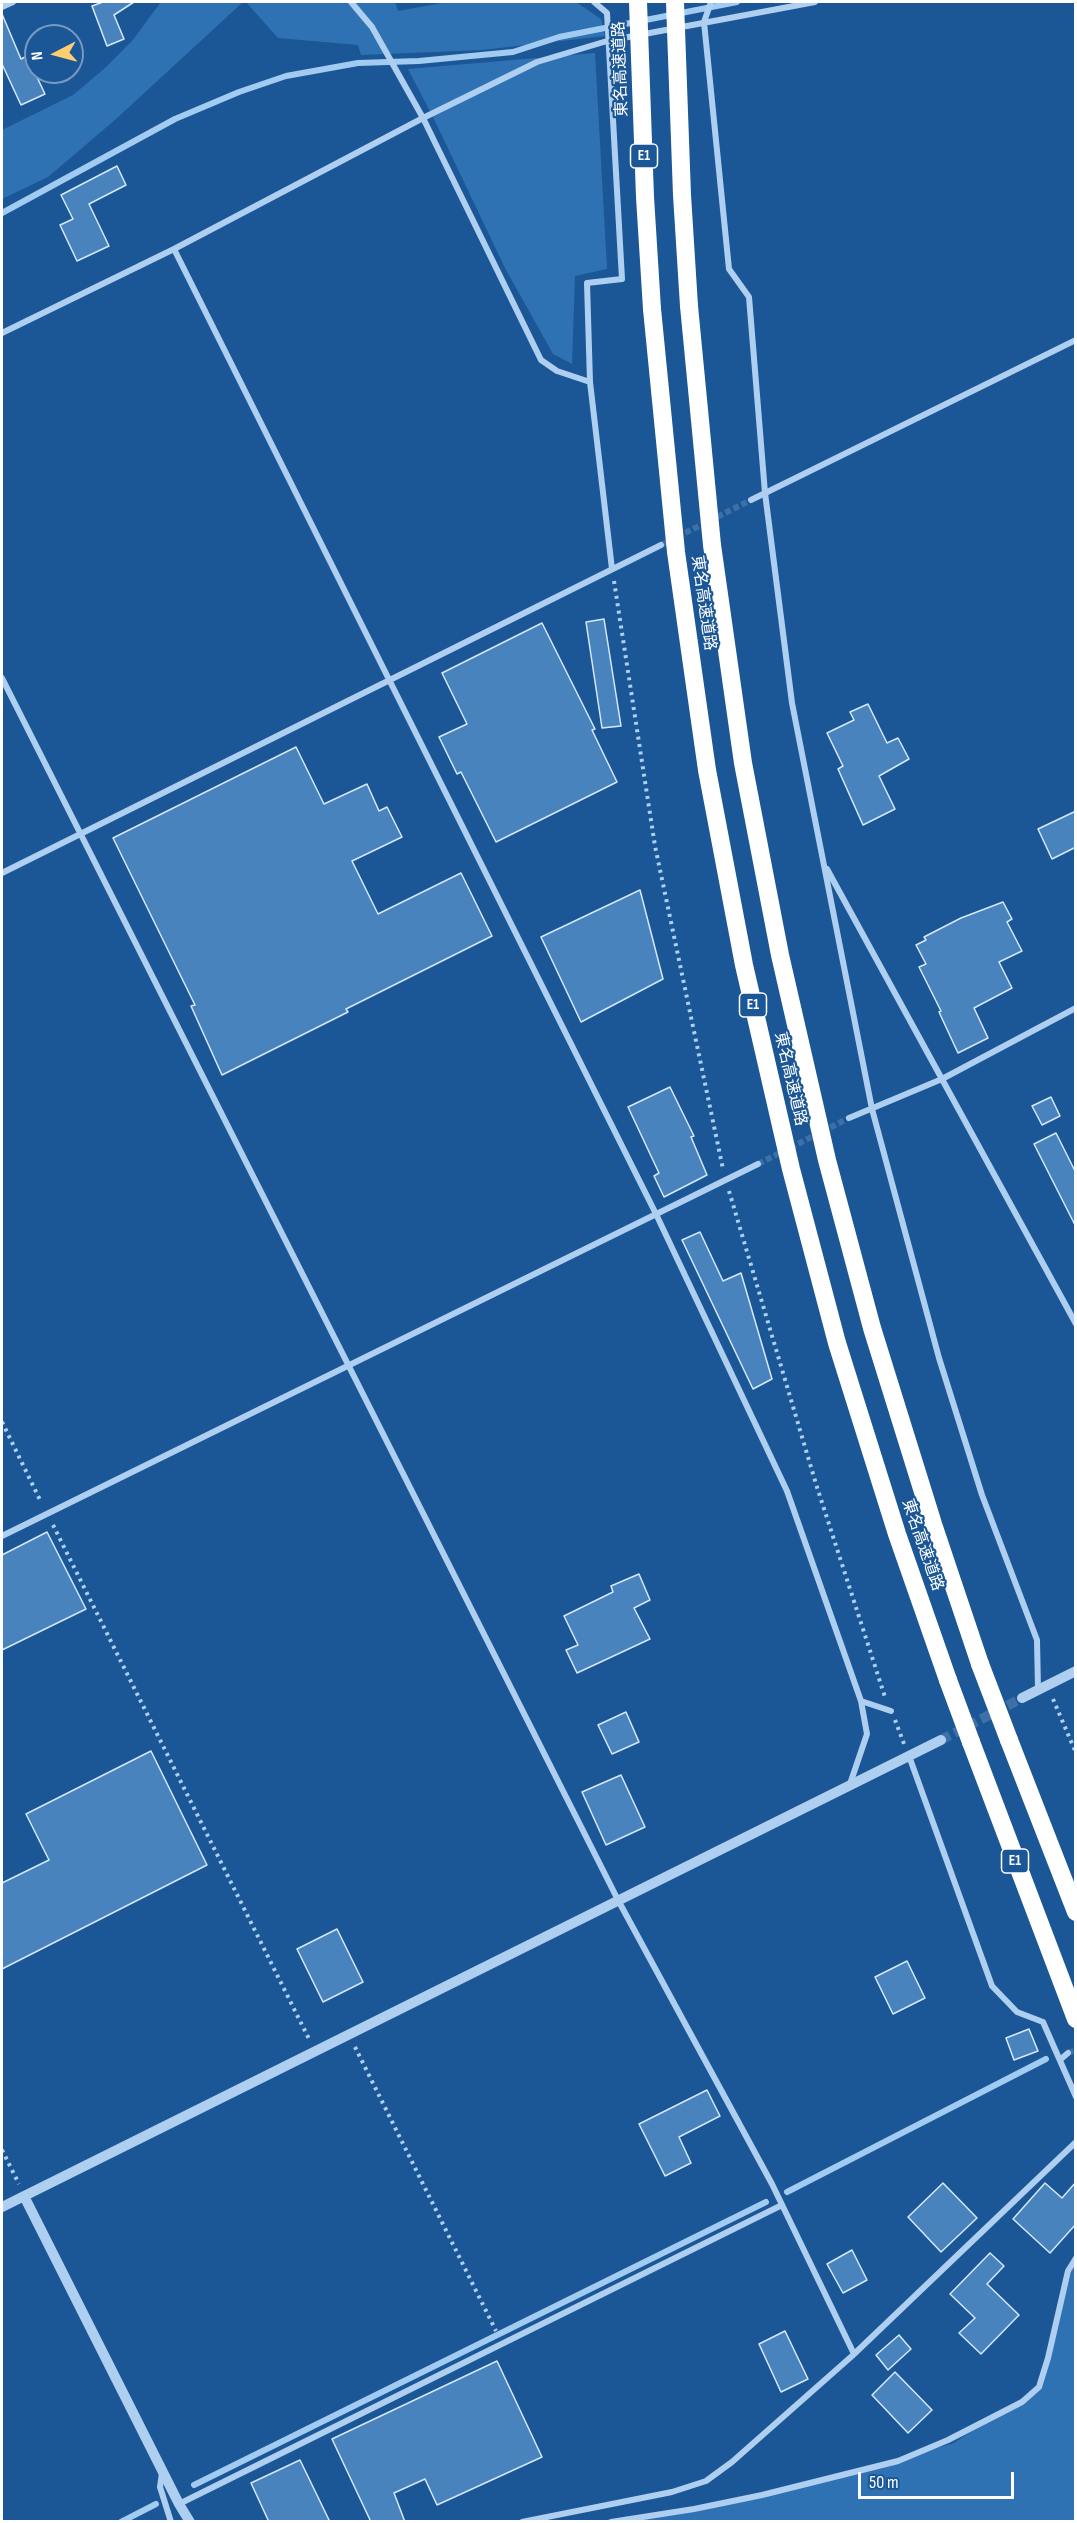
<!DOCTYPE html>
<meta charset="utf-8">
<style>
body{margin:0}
#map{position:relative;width:1077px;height:2523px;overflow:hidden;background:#1b5796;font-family:"Sofia Sans Condensed",sans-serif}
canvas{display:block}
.frame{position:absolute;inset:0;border:3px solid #fff;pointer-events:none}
.north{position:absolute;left:24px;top:24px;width:60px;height:60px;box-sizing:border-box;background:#1b5796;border:2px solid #769ac0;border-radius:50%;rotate:264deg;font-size:16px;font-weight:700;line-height:24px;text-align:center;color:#fff}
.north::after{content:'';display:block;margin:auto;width:21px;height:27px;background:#ffce6e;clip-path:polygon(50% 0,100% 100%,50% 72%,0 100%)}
.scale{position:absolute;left:858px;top:2472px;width:156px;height:27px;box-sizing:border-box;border:3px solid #fff;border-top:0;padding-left:8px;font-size:18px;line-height:21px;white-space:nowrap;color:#fff;-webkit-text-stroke:4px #1b5796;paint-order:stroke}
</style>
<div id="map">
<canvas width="1077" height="2523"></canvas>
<div class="frame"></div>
<div class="north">N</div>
<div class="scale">50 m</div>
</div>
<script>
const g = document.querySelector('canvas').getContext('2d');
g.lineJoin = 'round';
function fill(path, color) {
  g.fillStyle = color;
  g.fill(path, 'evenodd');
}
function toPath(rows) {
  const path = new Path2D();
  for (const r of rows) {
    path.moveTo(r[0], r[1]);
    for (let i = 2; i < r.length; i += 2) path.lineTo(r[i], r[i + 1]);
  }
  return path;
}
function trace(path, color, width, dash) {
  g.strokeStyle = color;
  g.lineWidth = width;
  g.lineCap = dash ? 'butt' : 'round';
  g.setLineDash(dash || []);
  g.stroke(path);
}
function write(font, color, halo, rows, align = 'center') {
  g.font = font + ' "Sofia Sans Condensed","Noto Sans JP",sans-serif';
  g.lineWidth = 4.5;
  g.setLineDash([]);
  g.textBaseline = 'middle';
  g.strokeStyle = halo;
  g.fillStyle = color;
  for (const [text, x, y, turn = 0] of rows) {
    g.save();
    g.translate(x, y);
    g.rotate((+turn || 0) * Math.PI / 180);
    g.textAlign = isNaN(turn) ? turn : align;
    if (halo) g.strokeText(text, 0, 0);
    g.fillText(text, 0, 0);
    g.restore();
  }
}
const green = toPath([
 [161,2,243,2,116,119,48,177,2,199,2,130,73,95,105,68,132,41],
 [246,2,395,2,398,11,448,2,576,2,601,19,605,36,482,50,361,55,358,45,278,38],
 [595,53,607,269,575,276,572,364,553,354,505,268,435,121,408,69],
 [1075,2259,1075,2521,625,2522,834,2478,954,2443,1039,2387]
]);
const stream = toPath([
 [2,213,175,119,239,92,286,76,358,63,419,61,513,52,559,37,737,2],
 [787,2192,1046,2059],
 [194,2485,766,2202],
 [121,2522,156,2504]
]);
const building = toPath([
 [103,2,134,2,114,15,124,39,107,46,92,6,103,2],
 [2,14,21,59,27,56,45,94,21,105,2,64,2,14],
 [117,166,126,185,89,204,109,246,77,261,60,225,73,219,61,195,117,166],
 [604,619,621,726,602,728,586,622,604,619],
 [542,623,595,729,592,730,617,782,496,842,461,772,457,774,439,737,467,724,442,673,542,623],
 [868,704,887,743,898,738,909,759,879,776,895,809,863,825,838,769,843,766,827,733,854,720,850,712,868,704],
 [296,747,324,804,367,784,379,811,387,807,402,837,352,861,378,914,461,873,492,936,346,1009,348,1012,222,1075,191,1006,195,1005,113,838,296,747],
 [1076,811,1076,847,1052,859,1038,829,1076,811],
 [640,890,663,979,581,1022,541,937,640,890],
 [1003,902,1012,919,1007,922,1022,951,999,962,1012,988,974,1008,988,1038,958,1053,939,1012,941,1011,919,967,926,964,916,945,926,940,924,937,961,918,1003,902],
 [670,1087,694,1136,691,1137,707,1175,664,1197,654,1176,659,1173,628,1107,670,1087],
 [1051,1097,1060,1116,1042,1125,1032,1106,1051,1097],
 [1056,1133,1076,1173,1076,1227,1034,1144,1056,1133],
 [700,1232,723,1281,741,1273,772,1379,753,1389,682,1240,700,1232],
 [47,1532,86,1609,2,1650,2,1555,47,1532],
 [639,1574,650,1600,634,1608,650,1639,577,1673,566,1650,578,1645,564,1616,613,1592,611,1586,639,1574],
 [626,1712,639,1742,612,1754,598,1725,626,1712],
 [151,1751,207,1865,2,1969,2,1883,49,1860,26,1814,151,1751],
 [621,1775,645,1827,606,1845,582,1792,621,1775],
 [337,1929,363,1982,323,2002,297,1949,337,1929],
 [907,1961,925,1998,893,2014,875,1977,907,1961],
 [1029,2029,1038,2051,1014,2060,1006,2038,1029,2029],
 [707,2090,720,2116,679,2137,691,2163,665,2176,639,2124,707,2090],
 [1076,2182,1076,2224,1050,2253,1013,2219,1045,2183,1062,2198,1076,2182],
 [943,2183,977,2218,941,2252,908,2217,943,2183],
 [852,2250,867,2280,843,2293,827,2264,852,2250],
 [990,2253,1004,2266,987,2284,1019,2315,981,2354,959,2333,975,2318,950,2294,990,2253],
 [785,2331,808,2379,781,2392,759,2344,785,2331],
 [899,2335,911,2349,888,2370,876,2355,899,2335],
 [497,2361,542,2457,437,2505,425,2479,394,2493,405,2522,371,2522,332,2439,497,2361],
 [895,2372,932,2410,908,2433,872,2395,895,2372],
 [300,2460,330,2522,269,2522,251,2483,300,2460]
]);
const minorTunnel = toPath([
 [661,545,751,500],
 [758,1164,849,1118],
 [1068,2053,1076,2050]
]);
const tertiaryTunnel = toPath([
 [941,1740,1022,1698]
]);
const path = toPath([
 [614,581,655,846,723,1169],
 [729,1191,816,1484,885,1697],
 [2,1422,41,1502],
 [53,1525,309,2039],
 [1053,1699,1076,1753],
 [895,1720,904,1744],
 [355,2047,496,2331],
 [2,2150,19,2184]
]);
const minor = toPath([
 [351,2,372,27,423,118,541,360,557,371,590,382],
 [594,2,607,13,622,279,587,283,590,382,612,569],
 [711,2,704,22,729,269,749,297,765,493,792,703,872,1109,939,1358,982,1495,1037,1640,1038,1689],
 [2,7,13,2],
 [174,249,656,1214,787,1491,861,1701,867,1734,850,1784],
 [2,333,174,249,423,118,537,62,607,41,815,2],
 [751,500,1076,340],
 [2,678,618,1900,772,2184,854,2354],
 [827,869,1076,1324],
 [2,873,661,545],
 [849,1118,942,1079,1076,1008],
 [2,1536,758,1164],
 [861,1701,891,1711],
 [909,1756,992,1986,1017,2012,1043,2022,1076,2097],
 [1061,2059,1068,2053],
 [162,2473,160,2487,171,2522],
 [179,2504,782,2205],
 [522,2522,672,2492,706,2481,732,2462,852,2356,1076,2142],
 [611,2522,694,2509,762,2495,898,2461,948,2440,1022,2402,1039,2387,1048,2358,1068,2271,1076,2258]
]);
const tertiary = toPath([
 [1022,1698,1076,1671],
 [24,2196,179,2504,190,2522],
 [2,2207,941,1740]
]);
const motorway = toPath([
 [689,306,712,545,743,763,780,955,827,1160,872,1328,933,1524,980,1664],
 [652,309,676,552,707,770,744,965,791,1169,837,1343,897,1534,948,1680],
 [1009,1740,1076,1912],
 [971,1742,1076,2019]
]);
const motorwayBridge = toPath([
 [638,2,645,197,652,309],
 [675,2,682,195,689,306],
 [980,1664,1009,1740],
 [948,1680,971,1742]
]);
const shields = [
 [644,156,27],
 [753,1005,27],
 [1015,1861,27]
];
const shieldNames = [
 ["E1",644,156],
 ["E1",753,1005],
 ["E1",1015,1861]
];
const streetNames = [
 ["東名高速道路",621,69,-92],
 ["東名高速道路",703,603,82],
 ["東名高速道路",790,1079,77],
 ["東名高速道路",922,1545,71]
];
fill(green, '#2f72b4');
trace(stream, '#a2cbf2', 6);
fill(building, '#4883be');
trace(building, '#d6e8fb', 1.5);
trace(minorTunnel, '#3d70a6', 6, [6, 3]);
trace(tertiaryTunnel, '#3d70a6', 10, [10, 5]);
trace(path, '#afcff0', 4, [3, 4.5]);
trace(minor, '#afcff0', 6);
trace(tertiary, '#afcff0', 10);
trace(motorway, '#fff', 18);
trace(motorwayBridge, '#fff', 18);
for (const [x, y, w] of shields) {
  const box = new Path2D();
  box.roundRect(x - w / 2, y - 12, w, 24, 4.5);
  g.fillStyle = '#1b5796';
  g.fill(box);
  trace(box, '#fff', 1.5);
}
write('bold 15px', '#fff', null, shieldNames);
write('16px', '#fff', '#1b5796', streetNames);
</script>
